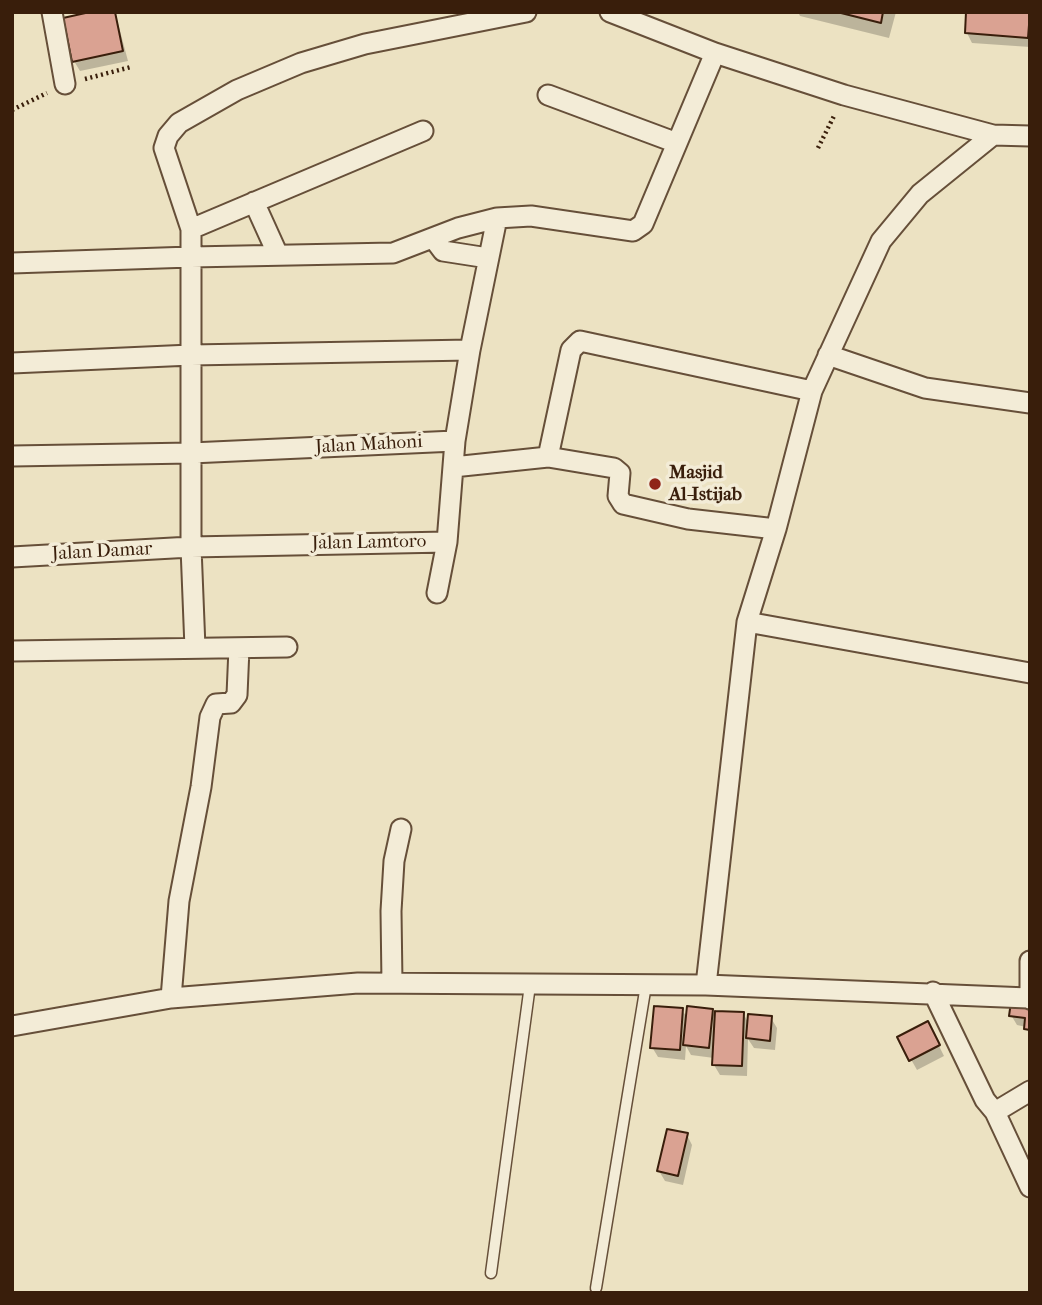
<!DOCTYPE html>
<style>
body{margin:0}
#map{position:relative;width:1042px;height:1305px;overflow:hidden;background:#ece2c2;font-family:"IM FELL French Canon",serif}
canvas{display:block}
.frame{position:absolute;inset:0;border:14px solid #391e0b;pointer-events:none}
</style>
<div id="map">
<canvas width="1042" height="1305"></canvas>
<div class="frame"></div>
</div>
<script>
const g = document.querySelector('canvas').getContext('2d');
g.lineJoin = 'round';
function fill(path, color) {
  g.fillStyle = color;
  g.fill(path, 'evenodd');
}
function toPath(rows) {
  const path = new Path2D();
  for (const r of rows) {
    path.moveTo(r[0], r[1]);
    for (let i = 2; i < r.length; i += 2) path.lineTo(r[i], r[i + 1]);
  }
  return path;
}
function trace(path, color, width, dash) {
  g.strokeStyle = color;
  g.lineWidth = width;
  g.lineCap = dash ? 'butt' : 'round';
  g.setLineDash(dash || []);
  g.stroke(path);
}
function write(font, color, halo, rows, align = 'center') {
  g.font = font + ' "IM FELL French Canon",serif';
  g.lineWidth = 7;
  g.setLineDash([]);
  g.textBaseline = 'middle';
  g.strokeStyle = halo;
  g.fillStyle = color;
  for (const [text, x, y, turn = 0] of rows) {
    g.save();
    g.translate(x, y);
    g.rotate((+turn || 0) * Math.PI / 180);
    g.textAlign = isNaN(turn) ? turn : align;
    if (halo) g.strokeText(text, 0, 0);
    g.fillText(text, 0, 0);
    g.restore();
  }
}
const shadow = toPath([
 [115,12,128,61,80,71,74,61],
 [798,12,896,12,889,38,800,16],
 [1030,12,1030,47,972,43,967,33],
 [1030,1007,1030,1036,1026,1027,1017,1025,1011,1015],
 [682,1010,688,1019,712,1011,716,1018,743,1013,749,1024,771,1018,777,1028,775,1050,754,1048,748,1039,747,1076,720,1075,714,1065,714,1058,691,1055,686,1046,685,1060,658,1057,652,1047],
 [933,1034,944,1056,917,1070,899,1038],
 [687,1135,692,1145,683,1185,665,1181,659,1171]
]);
const building = toPath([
 [90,12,115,12,123,51,72,62,63,18,90,12],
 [837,12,883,12,881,23,837,12],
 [966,12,1030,12,1028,38,965,33,966,12],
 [1011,1002,1030,1005,1030,1030,1024,1029,1025,1018,1009,1016,1011,1002],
 [654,1006,683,1008,680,1050,650,1048,654,1006],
 [687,1006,713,1009,709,1048,683,1045,687,1006],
 [715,1011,744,1012,742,1066,712,1065,715,1011],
 [748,1014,772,1016,770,1041,746,1038,748,1014],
 [928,1021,940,1045,909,1061,897,1037,928,1021],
 [667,1129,688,1133,678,1176,657,1171,667,1129]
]);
const path = toPath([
 [85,79,131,67],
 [12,110,47,93],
 [818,148,835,114]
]);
const lane = toPath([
 [491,1273,530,985],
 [596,1288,646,985]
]);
const street = toPath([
 [52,12,65,84],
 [610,12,715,53],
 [548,95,677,143],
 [993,135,920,194,881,241,812,391,776,529,747,622,1030,673],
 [254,202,278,255],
 [191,229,164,148,168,136,179,123,237,90,301,63,365,44,526,12],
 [434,239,443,251,488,258],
 [12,263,191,257,191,229,423,131],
 [828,355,925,388,1030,403],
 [12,363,191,355,470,350,497,218],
 [12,456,191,453,455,441,470,350],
 [548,457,571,350,580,341,812,391],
 [453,467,548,457,614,468,620,473,618,496,623,504,688,519,776,529],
 [12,557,191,547,447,542,455,441],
 [437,593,447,542],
 [747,622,706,985,1028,998],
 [195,648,191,547,191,257,393,253,458,228,497,218,531,216,633,231,643,224,715,53,844,95,993,135,1030,136],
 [12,651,287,647],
 [1030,961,1030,999],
 [392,983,391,911,394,861,401,829],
 [933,992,985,1100,995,1112,1030,1091],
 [171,998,179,901,201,787,210,717,216,704,231,703,237,695,239,648],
 [12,1026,171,998,358,983,706,985],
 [995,1112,1030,1187]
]);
const markers = [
 [655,484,7,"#8f2418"]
];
const streetNames = [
 ["Jalan Mahoni",369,445,-3],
 ["Jalan Lamtoro",369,543,-1],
 ["Jalan Damar",102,552,-3]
];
const poiNames = [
 ["Masjid",669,473],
 ["Al-Istijab",669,495]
];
fill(shadow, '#0003');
fill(building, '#daa292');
trace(building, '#391e0b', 2);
trace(lane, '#664f39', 13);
trace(street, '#664f39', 23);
trace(path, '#391e0b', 4.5, [2, 3.5]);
trace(lane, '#f3ecd7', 10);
trace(street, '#f3ecd7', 19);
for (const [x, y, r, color] of markers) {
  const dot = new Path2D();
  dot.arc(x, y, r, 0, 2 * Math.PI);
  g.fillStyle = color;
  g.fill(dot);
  trace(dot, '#f3ecd7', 2.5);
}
write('19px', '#391e0b', '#f3ecd7', streetNames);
write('bold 19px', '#391e0b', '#f3ecd7', poiNames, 'left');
</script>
